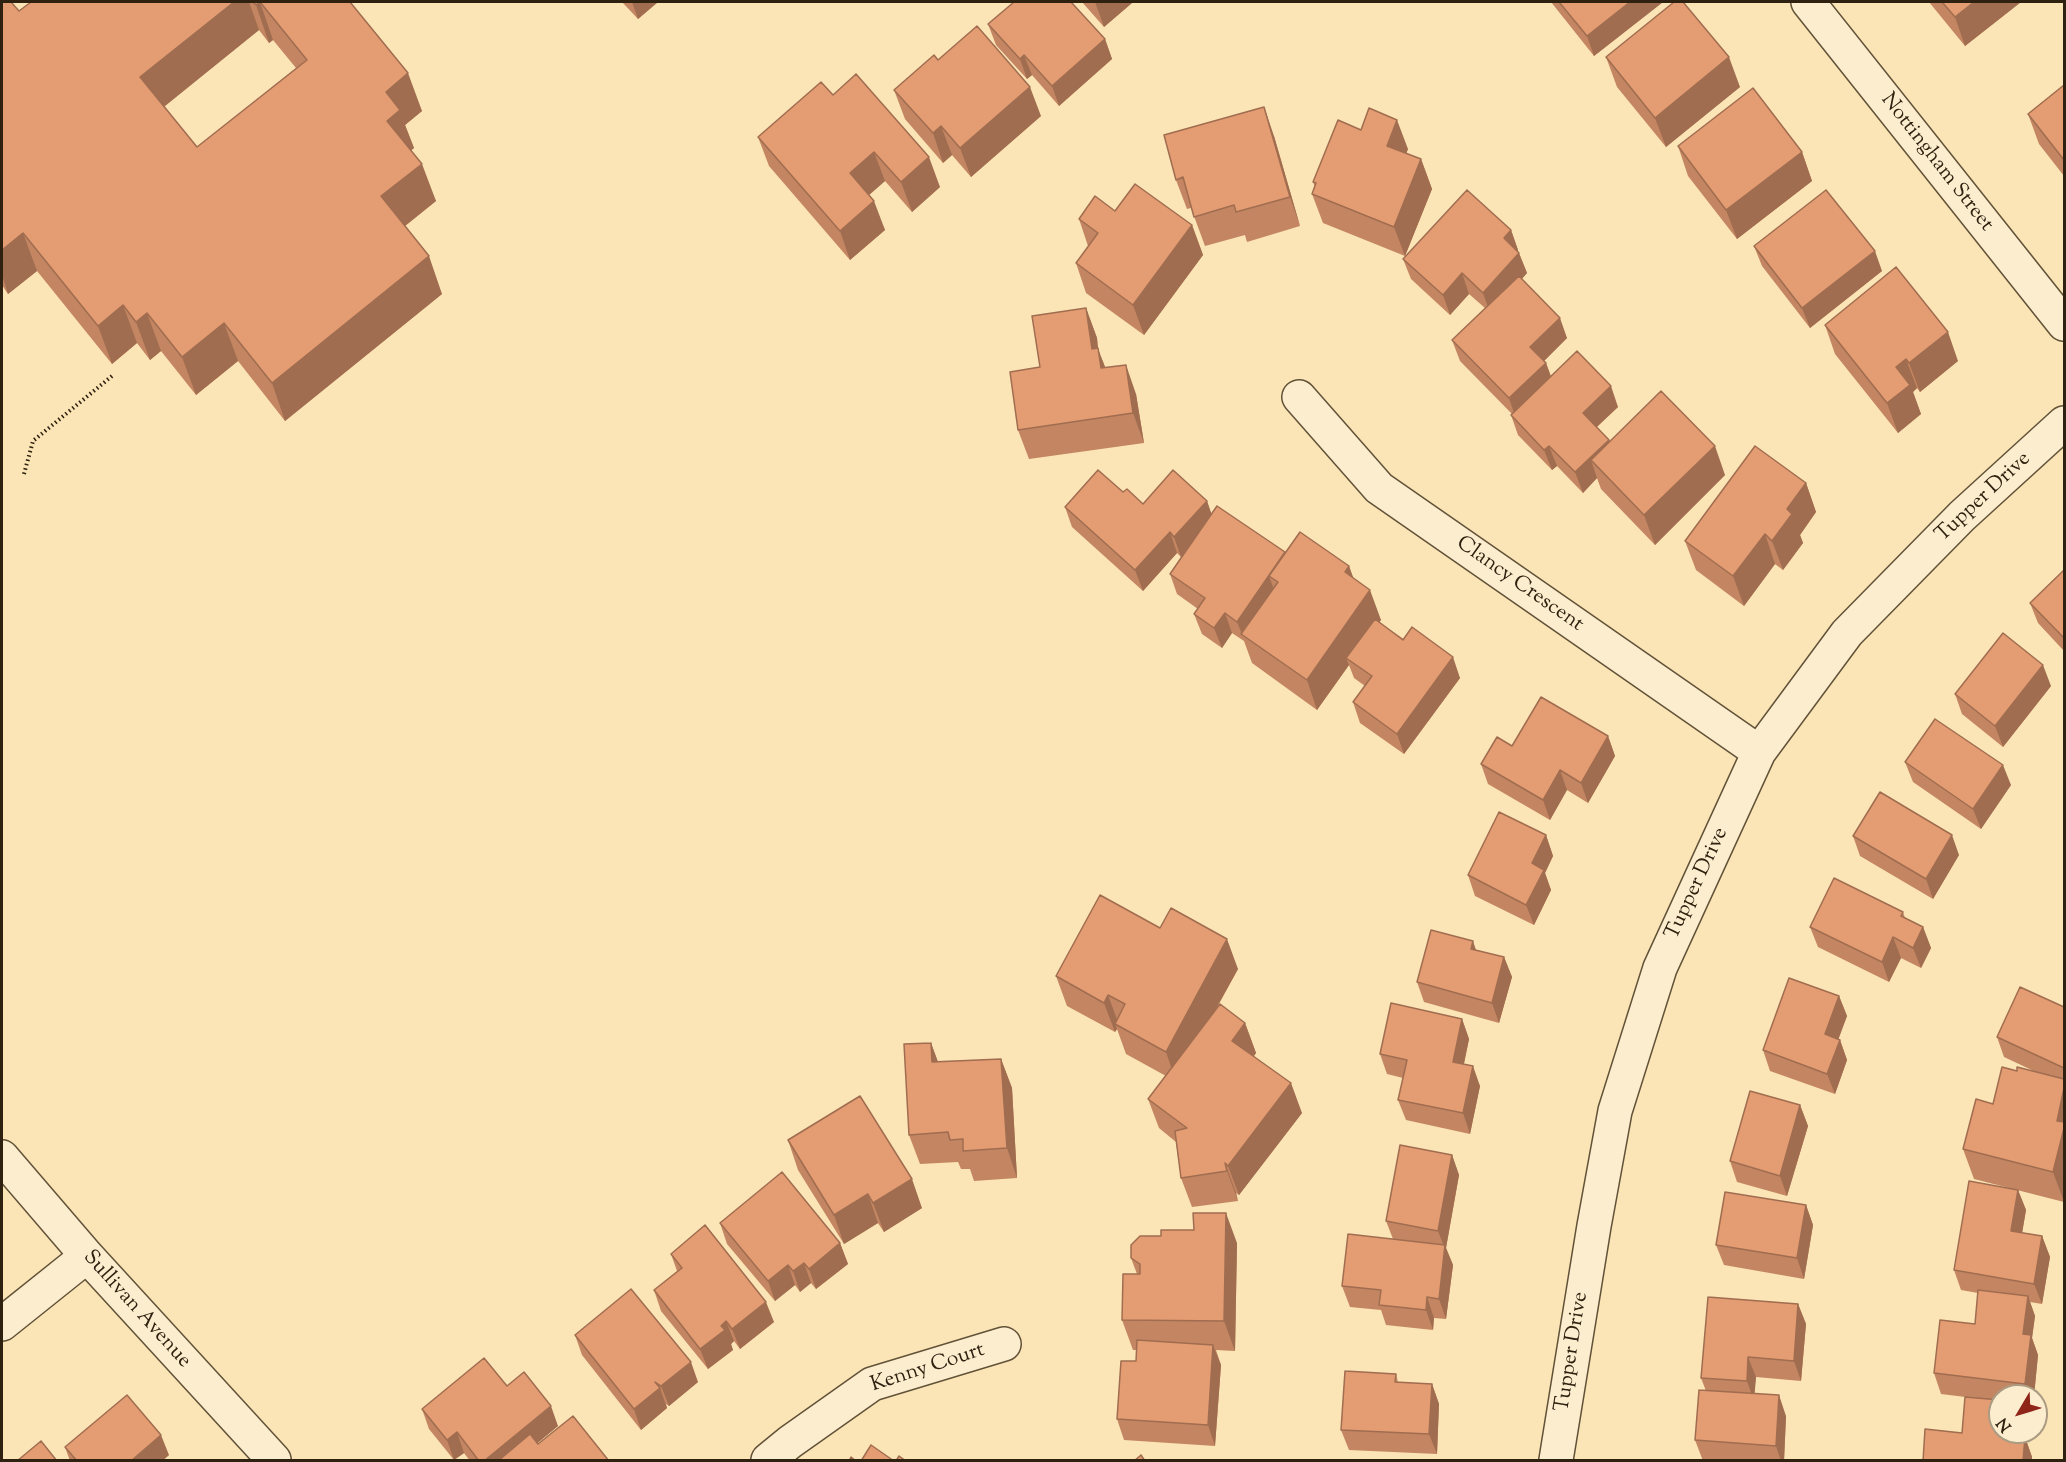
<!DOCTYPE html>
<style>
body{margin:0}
#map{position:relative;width:2066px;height:1462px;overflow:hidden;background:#fbe4b5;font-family:"Sorts Mill Goudy",serif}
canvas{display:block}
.frame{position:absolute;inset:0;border:3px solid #2e210f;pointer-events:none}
.north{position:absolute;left:1988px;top:1384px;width:60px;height:60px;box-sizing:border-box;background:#fcedcf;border:2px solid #aa9b82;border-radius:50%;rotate:232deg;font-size:16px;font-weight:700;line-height:24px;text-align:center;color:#2e210f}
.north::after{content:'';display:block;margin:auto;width:21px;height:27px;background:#8f2418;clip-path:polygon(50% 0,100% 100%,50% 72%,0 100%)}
</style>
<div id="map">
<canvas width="2066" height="1462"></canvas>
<div class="frame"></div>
<div class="north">N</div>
</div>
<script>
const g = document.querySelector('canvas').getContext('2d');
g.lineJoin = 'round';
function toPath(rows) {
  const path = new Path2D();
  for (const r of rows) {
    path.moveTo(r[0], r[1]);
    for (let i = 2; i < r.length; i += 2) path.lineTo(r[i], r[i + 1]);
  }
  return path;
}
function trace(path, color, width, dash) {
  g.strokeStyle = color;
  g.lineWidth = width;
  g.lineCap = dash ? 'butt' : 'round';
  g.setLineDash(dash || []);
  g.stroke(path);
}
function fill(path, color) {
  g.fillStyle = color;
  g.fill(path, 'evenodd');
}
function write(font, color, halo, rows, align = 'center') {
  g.font = font + ' "Sorts Mill Goudy",serif';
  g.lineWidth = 4.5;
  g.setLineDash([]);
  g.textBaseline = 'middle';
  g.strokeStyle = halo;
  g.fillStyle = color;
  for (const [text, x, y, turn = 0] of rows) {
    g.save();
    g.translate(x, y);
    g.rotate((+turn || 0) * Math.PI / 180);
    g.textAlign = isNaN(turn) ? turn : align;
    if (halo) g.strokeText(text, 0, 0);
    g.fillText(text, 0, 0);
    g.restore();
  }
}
const path = toPath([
 [24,474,33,441,112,376]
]);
const minor = toPath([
 [1808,2,2064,324],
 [1299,397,1379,488,1759,752],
 [2,1157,87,1256,274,1460],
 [2,1324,87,1256],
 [768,1460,790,1442,872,1384,1004,1344],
 [1556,1460,1594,1226,1615,1111,1660,968,1759,752,1847,633,1962,516,2064,423]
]);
const wall = toPath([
 [2,2,19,11,31,2,350,2,422,111,405,125,414,148,411,150,436,201,405,226,442,294,285,421,238,361,196,395,161,351,150,360,137,343,112,364,37,271,8,294,2,285],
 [259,30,269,43,273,40,296,68,197,147,164,106],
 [622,2,658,2,638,19],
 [1082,2,1132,2,1132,3,1104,27],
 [1551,2,1663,2,1594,56],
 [1929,2,2021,2,1965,46],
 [988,24,1105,39,1112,59,1059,106,1032,75,1027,79,996,45],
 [1606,57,1740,87,1666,147,1617,87],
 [938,60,1041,116,971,177,952,155,943,163,905,119,894,90],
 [2064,85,2064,176,2039,144,2028,114],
 [833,95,940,187,912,212,885,181,869,195,885,230,850,260,769,166,758,137],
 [1274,136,1300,226,1247,242,1245,235,1205,246,1191,208,1187,209,1176,180],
 [1678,146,1802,152,1812,181,1737,239,1688,176],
 [1408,149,1406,154,1421,159,1432,189,1405,256,1323,223,1312,194,1315,187,1313,182],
 [1115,211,1192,225,1203,255,1144,335,1086,293,1076,263,1088,246,1079,219],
 [1511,230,1518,250,1518,251,1527,273,1522,279,1567,338,1544,361,1546,363,1551,376,1618,407,1597,427,1609,441,1725,475,1655,545,1601,489,1597,478,1583,493,1557,466,1552,470,1518,435,1511,415,1512,414,1460,361,1452,340,1485,308,1469,294,1450,315,1411,279,1403,259],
 [1754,246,1882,271,1810,328,1762,266],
 [1086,308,1097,338,1098,349,1105,367,1136,394,1144,443,1029,459,1018,430,1040,367],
 [1825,325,1958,361,1920,392,1917,388,1913,392,1921,414,1898,433,1835,354],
 [1806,483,1816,512,1800,535,1803,543,1783,570,1775,564,1744,606,1696,570,1685,541],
 [1207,501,1211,514,1285,552,1349,566,1353,578,1381,620,1379,622,1460,678,1404,754,1360,723,1353,702,1365,686,1354,678,1349,665,1317,710,1252,663,1244,641,1232,633,1222,648,1202,634,1194,614,1198,609,1177,594,1170,574,1181,557,1177,553,1143,591,1072,527,1065,507],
 [2064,570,2064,651,2038,623,2030,603],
 [2051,686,2003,747,1962,714,1955,694],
 [1608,736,1615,756,1588,803,1567,790,1550,820,1488,784,1481,764,1512,746],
 [1905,762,2011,785,1981,829,1913,782],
 [1546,835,1553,856,1545,873,1551,890,1534,925,1475,896,1468,875],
 [1853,836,1959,855,1933,899,1860,856],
 [1903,912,1905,918,1923,927,1931,948,1921,968,1901,958,1889,982,1818,947,1810,927],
 [1160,928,1238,969,1215,1011,1245,1023,1256,1053,1254,1056,1302,1113,1239,1195,1236,1193,1238,1201,1192,1207,1181,1178,1176,1142,1159,1128,1148,1099,1166,1076,1126,1054,1117,1029,1115,1032,1067,1006,1056,976],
 [1476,950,1504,957,1512,977,1499,1023,1424,1002,1417,982],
 [1839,996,1847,1016,1838,1039,1840,1040,1847,1060,1835,1094,1770,1071,1763,1050],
 [2064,1007,2064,1202,1974,1179,1963,1149,1993,1104,2017,1071,2036,1072,2004,1057,1997,1037],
 [1462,1019,1469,1039,1464,1064,1480,1086,1470,1134,1406,1120,1398,1100,1403,1078,1387,1074,1380,1054],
 [931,1043,938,1062,1001,1059,1012,1088,1017,1178,974,1181,970,1169,961,1169,958,1162,920,1164,909,1135],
 [1800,1105,1808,1126,1787,1196,1737,1182,1730,1161],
 [788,1140,922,1208,884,1232,878,1223,844,1244,798,1170],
 [1452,1155,1459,1175,1446,1248,1453,1265,1446,1319,1434,1318,1433,1330,1386,1325,1381,1310,1350,1307,1342,1286,1393,1239,1386,1221],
 [2018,1190,2026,1210,2022,1233,2042,1236,2050,1257,2042,1304,2030,1302,2035,1316,2032,1338,2038,1355,2034,1396,2000,1396,2000,1432,2018,1432,2018,1436,2025,1437,2032,1457,2032,1461,1923,1461,1962,1433,1982,1399,1941,1394,1934,1373,1975,1324,1978,1293,1961,1290,1954,1270],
 [1806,1205,1813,1225,1804,1279,1724,1265,1716,1245],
 [720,1223,840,1243,848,1264,816,1289,811,1283,800,1292,795,1285,775,1301,727,1244],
 [1237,1243,1235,1351,1216,1350,1221,1365,1215,1446,1124,1440,1117,1419,1136,1361,1136,1350,1133,1350,1122,1320,1137,1274,1131,1258],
 [671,1254,774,1322,740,1349,734,1341,731,1344,733,1350,708,1369,661,1311,654,1290,677,1271],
 [1798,1304,1806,1324,1801,1381,1756,1377,1754,1394,1786,1416,1784,1461,1703,1461,1695,1440,1706,1391,1701,1378],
 [575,1335,698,1382,669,1406,666,1404,667,1408,641,1430,582,1355],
 [1396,1374,1398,1382,1432,1384,1439,1404,1437,1454,1349,1450,1341,1430],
 [507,1386,558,1426,537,1443,538,1444,609,1461,470,1461,464,1453,454,1460,429,1429,422,1409],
 [65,1447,169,1455,162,1461,70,1461]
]);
const shadedWall = toPath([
 [234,2,249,2,259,30,154,115,140,77],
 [260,2,273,40,269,43,256,5],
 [632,2,658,2,638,19],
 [1095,2,1132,2,1132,3,1104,27],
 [1630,2,1663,2,1594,56,1587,36],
 [1974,2,2021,2,1965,46,1955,17],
 [1105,39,1112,59,1059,106,1052,86],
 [1024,55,1032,75,1027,79,1020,59],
 [1729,57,1740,87,1666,147,1655,118],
 [408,73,422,111,405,125,414,148,401,159,387,121,386,92],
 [1030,87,1041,116,971,177,960,148],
 [1264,107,1274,136,1300,226,1290,197],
 [1397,120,1408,149,1397,176,1387,146],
 [941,126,952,155,943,163,933,133],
 [874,152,885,181,861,202,850,173],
 [1802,152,1812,181,1737,239,1726,210],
 [929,157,940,187,912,212,901,182],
 [1421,159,1432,189,1405,256,1394,227],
 [422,164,436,201,395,234,381,196],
 [874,201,885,230,850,260,840,231],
 [1192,225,1203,255,1144,335,1133,305],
 [1511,230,1518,250,1511,259,1504,238],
 [23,233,37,271,8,294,2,275,2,250],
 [1875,251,1882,271,1810,328,1802,308],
 [1519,253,1527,273,1490,313,1483,293],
 [429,256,442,294,285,421,272,383],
 [1462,273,1469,294,1450,315,1443,295],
 [123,305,137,343,112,364,98,326],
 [1086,308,1097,338,1098,349,1109,377,1111,397,1092,349],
 [147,313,161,351,150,360,136,322],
 [1560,318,1567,338,1538,367,1530,347],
 [224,323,238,361,196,395,182,357],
 [1948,332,1958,361,1920,392,1909,363],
 [1906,359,1917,388,1913,392,1921,414,1898,433,1887,403,1896,367],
 [1546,363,1553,383,1516,419,1509,398],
 [1126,365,1136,394,1144,443,1133,413],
 [1611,386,1618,407,1590,433,1583,413],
 [1609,440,1616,460,1591,460,1597,478,1583,493,1575,472],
 [1549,446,1557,466,1552,470,1544,450],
 [1715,446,1725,475,1655,545,1644,515],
 [1806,483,1816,512,1800,535,1803,543,1783,570,1772,541,1787,509],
 [1207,501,1214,521,1181,557,1174,537],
 [1170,532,1177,553,1143,591,1135,570],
 [1765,534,1775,564,1744,606,1733,576],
 [1285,552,1269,576,1276,595,1242,634,1237,622],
 [1349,566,1360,596,1345,572],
 [1370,590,1381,620,1352,661,1346,658,1349,665,1317,710,1307,680],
 [1225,613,1232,633,1222,648,1214,628],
 [1453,657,1460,678,1404,754,1397,734],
 [2043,665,2051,686,2003,747,1995,726],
 [1608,736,1615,756,1588,803,1581,783],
 [2003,765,2011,785,1981,829,1973,809],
 [1560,770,1567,790,1550,820,1543,800],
 [1546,835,1553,856,1545,873,1551,890,1534,925,1526,905,1532,863],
 [1952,835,1959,855,1933,899,1926,879],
 [1923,927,1931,948,1921,968,1913,948],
 [1893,937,1901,958,1889,982,1882,962],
 [1227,939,1238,969,1176,1081,1166,1052],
 [1473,941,1480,962,1471,949],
 [1504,957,1512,977,1499,1023,1492,1003],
 [1108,995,1119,1025,1115,1024,1117,1029,1115,1032,1104,1003],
 [1839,996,1847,1016,1833,1054,1825,1034],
 [1462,1019,1469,1039,1460,1082,1453,1062],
 [1245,1023,1256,1053,1243,1071,1232,1041],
 [1840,1040,1847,1060,1835,1094,1827,1074],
 [931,1043,942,1073,932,1062],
 [1001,1059,1012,1088,1017,1178,1007,1148],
 [1473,1066,1480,1086,1470,1134,1463,1113],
 [1291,1083,1302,1113,1239,1195,1228,1166],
 [2064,1088,2064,1202,2053,1172,2057,1121],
 [1800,1105,1808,1126,1787,1196,1780,1176],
 [1452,1155,1459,1175,1446,1248,1453,1265,1446,1319,1439,1299,1445,1249,1438,1231],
 [1225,1163,1236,1193,1238,1201,1227,1171],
 [912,1179,922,1208,884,1232,873,1203],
 [2018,1190,2026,1210,2019,1251,2011,1231],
 [868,1194,878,1223,844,1244,834,1215],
 [1806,1205,1813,1225,1804,1279,1797,1258],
 [1226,1213,1237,1243,1235,1351,1224,1321],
 [2042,1236,2050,1257,2042,1304,2034,1284],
 [840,1243,848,1264,816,1289,809,1269],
 [804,1263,811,1283,800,1292,793,1271],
 [788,1265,795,1285,775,1301,768,1281],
 [2028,1296,2035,1316,2032,1338,2038,1355,2034,1396,2030,1396,2025,1384,2023,1334],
 [1427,1297,1434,1318,1433,1330,1426,1310],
 [766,1302,774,1322,740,1349,732,1329],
 [1798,1304,1806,1324,1801,1381,1794,1361],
 [726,1321,734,1341,731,1344,733,1350,708,1369,700,1349],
 [1213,1345,1221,1365,1215,1446,1208,1425],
 [1748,1357,1756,1377,1754,1401,1747,1381],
 [691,1362,698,1382,669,1406,661,1386],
 [1432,1384,1439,1404,1437,1454,1429,1434],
 [660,1388,667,1408,641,1430,634,1409],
 [1779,1395,1786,1416,1784,1461,1781,1461,1776,1446],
 [551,1406,558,1426,516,1461,484,1461],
 [457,1432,464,1453,454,1460,447,1440],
 [2009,1432,2018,1432,2016,1455,2009,1435],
 [161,1435,169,1455,162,1461,131,1461],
 [2025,1437,2032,1457,2032,1461,2023,1461]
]);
const building = toPath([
 [2,2,11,2,19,11,31,2,234,2,140,77,197,147,307,60,260,2,256,5,253,2,350,2,408,73,386,92,400,110,387,121,422,164,381,196,429,256,272,383,224,323,182,357,147,313,136,322,123,305,98,326,23,233,2,250,2,2],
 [1014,2,1071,2,1105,39,1052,86,1024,55,1020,59,988,24,1014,2],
 [1559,2,1630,2,1587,36,1559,2],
 [1674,2,1683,2,1729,57,1655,118,1606,57,1674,2],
 [1942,2,1974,2,1955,17,1942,2],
 [977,26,1030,87,960,148,941,126,933,133,894,90,934,55,938,60,977,26],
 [856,74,929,157,901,182,874,152,850,173,874,201,840,231,758,137,821,82,833,95,856,74],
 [2064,85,2064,160,2028,114,2064,85],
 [1753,88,1802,152,1726,210,1678,146,1753,88],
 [1264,107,1290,197,1236,212,1234,205,1194,217,1183,177,1176,180,1164,135,1264,107],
 [1369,108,1397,120,1387,146,1421,159,1394,227,1312,194,1316,183,1313,182,1338,120,1361,130,1369,108],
 [1135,184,1192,225,1133,305,1076,263,1098,233,1079,219,1095,196,1115,211,1135,184],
 [1467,190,1511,230,1504,238,1519,253,1483,293,1462,273,1443,295,1403,259,1467,190],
 [1826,190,1875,251,1802,308,1754,246,1826,190],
 [1896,267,1948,332,1909,363,1906,359,1896,367,1910,385,1887,403,1825,325,1896,267],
 [1519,276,1560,318,1530,347,1546,363,1509,398,1452,340,1519,276],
 [1086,308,1092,349,1098,348,1101,368,1126,365,1133,413,1018,430,1010,372,1040,367,1032,316,1086,308],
 [1577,351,1611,386,1583,413,1609,440,1575,472,1549,446,1544,450,1511,415,1577,351],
 [1661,391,1715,446,1644,515,1591,460,1661,391],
 [1755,446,1806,483,1787,509,1792,514,1772,541,1765,534,1733,576,1685,541,1755,446],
 [1098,470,1123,492,1127,489,1143,504,1173,470,1207,501,1174,537,1170,532,1135,570,1065,507,1098,470],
 [1217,506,1285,552,1237,622,1225,613,1214,628,1194,614,1205,598,1170,574,1217,506],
 [1300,532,1349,566,1345,572,1370,590,1307,680,1241,634,1278,582,1269,576,1300,532],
 [2064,570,2064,638,2030,603,2064,570],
 [1375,619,1403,640,1412,627,1453,657,1397,734,1353,702,1372,676,1346,658,1375,619],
 [2003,633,2043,665,1995,726,1955,694,2003,633],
 [1541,697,1608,736,1581,783,1560,770,1543,800,1481,764,1497,737,1512,746,1541,697],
 [1935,719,2003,765,1973,809,1905,762,1935,719],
 [1880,792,1952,835,1926,879,1853,836,1880,792],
 [1499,812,1546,835,1532,863,1544,870,1526,905,1468,875,1499,812],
 [1834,878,1903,912,1901,916,1923,927,1913,948,1893,937,1882,962,1810,927,1834,878],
 [1100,895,1160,928,1171,908,1227,939,1166,1052,1115,1024,1125,1004,1108,995,1104,1003,1056,976,1100,895],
 [1431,930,1473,941,1471,949,1504,957,1492,1003,1417,982,1431,930],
 [1789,978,1839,996,1825,1034,1840,1040,1827,1074,1763,1050,1789,978],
 [2020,987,2064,1007,2064,1068,1997,1037,2020,987],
 [1391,1003,1462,1019,1453,1062,1473,1066,1463,1113,1398,1100,1407,1060,1380,1054,1391,1003],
 [1220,1004,1245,1023,1232,1041,1291,1083,1228,1166,1225,1163,1227,1171,1181,1178,1175,1131,1187,1128,1148,1099,1220,1004],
 [931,1043,932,1062,1001,1059,1007,1148,963,1151,963,1139,950,1140,948,1132,909,1135,904,1044,931,1043],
 [2002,1067,2017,1071,2017,1067,2064,1079,2064,1088,2057,1121,2064,1122,2064,1128,2053,1172,1963,1149,1976,1099,1993,1104,2002,1067],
 [1750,1091,1800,1105,1780,1176,1730,1161,1750,1091],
 [860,1096,912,1179,873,1203,868,1194,834,1215,788,1140,860,1096],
 [1400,1145,1452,1155,1438,1231,1386,1221,1400,1145],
 [782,1172,840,1243,809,1269,804,1263,793,1271,788,1265,768,1281,720,1223,782,1172],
 [1969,1181,2018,1190,2011,1231,2042,1236,2034,1284,1954,1270,1969,1181],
 [1725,1192,1806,1205,1797,1258,1716,1245,1725,1192],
 [1193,1213,1226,1213,1224,1321,1122,1320,1123,1274,1140,1274,1140,1264,1131,1258,1131,1245,1140,1236,1161,1236,1161,1230,1194,1230,1193,1213],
 [705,1225,766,1302,732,1329,726,1321,721,1326,725,1330,700,1349,654,1290,682,1268,671,1254,705,1225],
 [1348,1234,1445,1245,1439,1299,1427,1297,1426,1310,1379,1305,1381,1290,1342,1286,1348,1234],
 [631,1289,691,1362,661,1386,655,1382,660,1388,634,1409,575,1335,631,1289],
 [1978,1290,2028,1296,2023,1334,2031,1335,2025,1384,1934,1373,1940,1320,1975,1324,1978,1290],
 [1708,1297,1798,1304,1794,1361,1748,1357,1747,1381,1701,1378,1708,1297],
 [1137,1340,1213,1345,1208,1425,1117,1419,1121,1361,1136,1361,1137,1340],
 [484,1358,507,1386,524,1372,551,1406,484,1461,479,1461,457,1432,447,1440,422,1409,484,1358],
 [1345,1371,1396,1374,1395,1382,1432,1384,1429,1434,1341,1430,1345,1371],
 [1699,1390,1779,1395,1776,1446,1695,1440,1699,1390],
 [127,1395,161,1435,131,1461,77,1461,65,1447,127,1395],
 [1965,1397,2000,1400,2000,1432,2009,1432,2009,1435,2025,1437,2023,1461,1923,1461,1925,1429,1962,1433,1965,1397],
 [573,1416,609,1461,498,1461,530,1434,538,1444,573,1416],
 [41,1441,57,1461,17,1461,41,1441],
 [871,1445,894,1461,861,1461,871,1445],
 [1141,1455,1145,1461,1134,1461,1141,1455],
 [899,1456,906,1461,896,1461,899,1456],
 [851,1457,856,1461,849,1461,851,1457]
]);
const streetNames = [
 ["Nottingham Street",1936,163,52],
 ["Tupper Drive",1984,498,-43],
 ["Clancy Crescent",1519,585,35],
 ["Tupper Drive",1698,884,-65],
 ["Sullivan Avenue",136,1310,48],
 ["Tupper Drive",1573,1352,-81],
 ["Kenny Court",928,1369,-18]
];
trace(minor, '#615238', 36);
trace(path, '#2e210f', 4, [1.5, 3]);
trace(minor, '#fcedcf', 33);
fill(wall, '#c48662');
fill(shadedWall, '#a06d50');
fill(building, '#e49c72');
trace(building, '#a06d50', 1.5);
write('21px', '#2e210f', '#fcedcf', streetNames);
</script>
